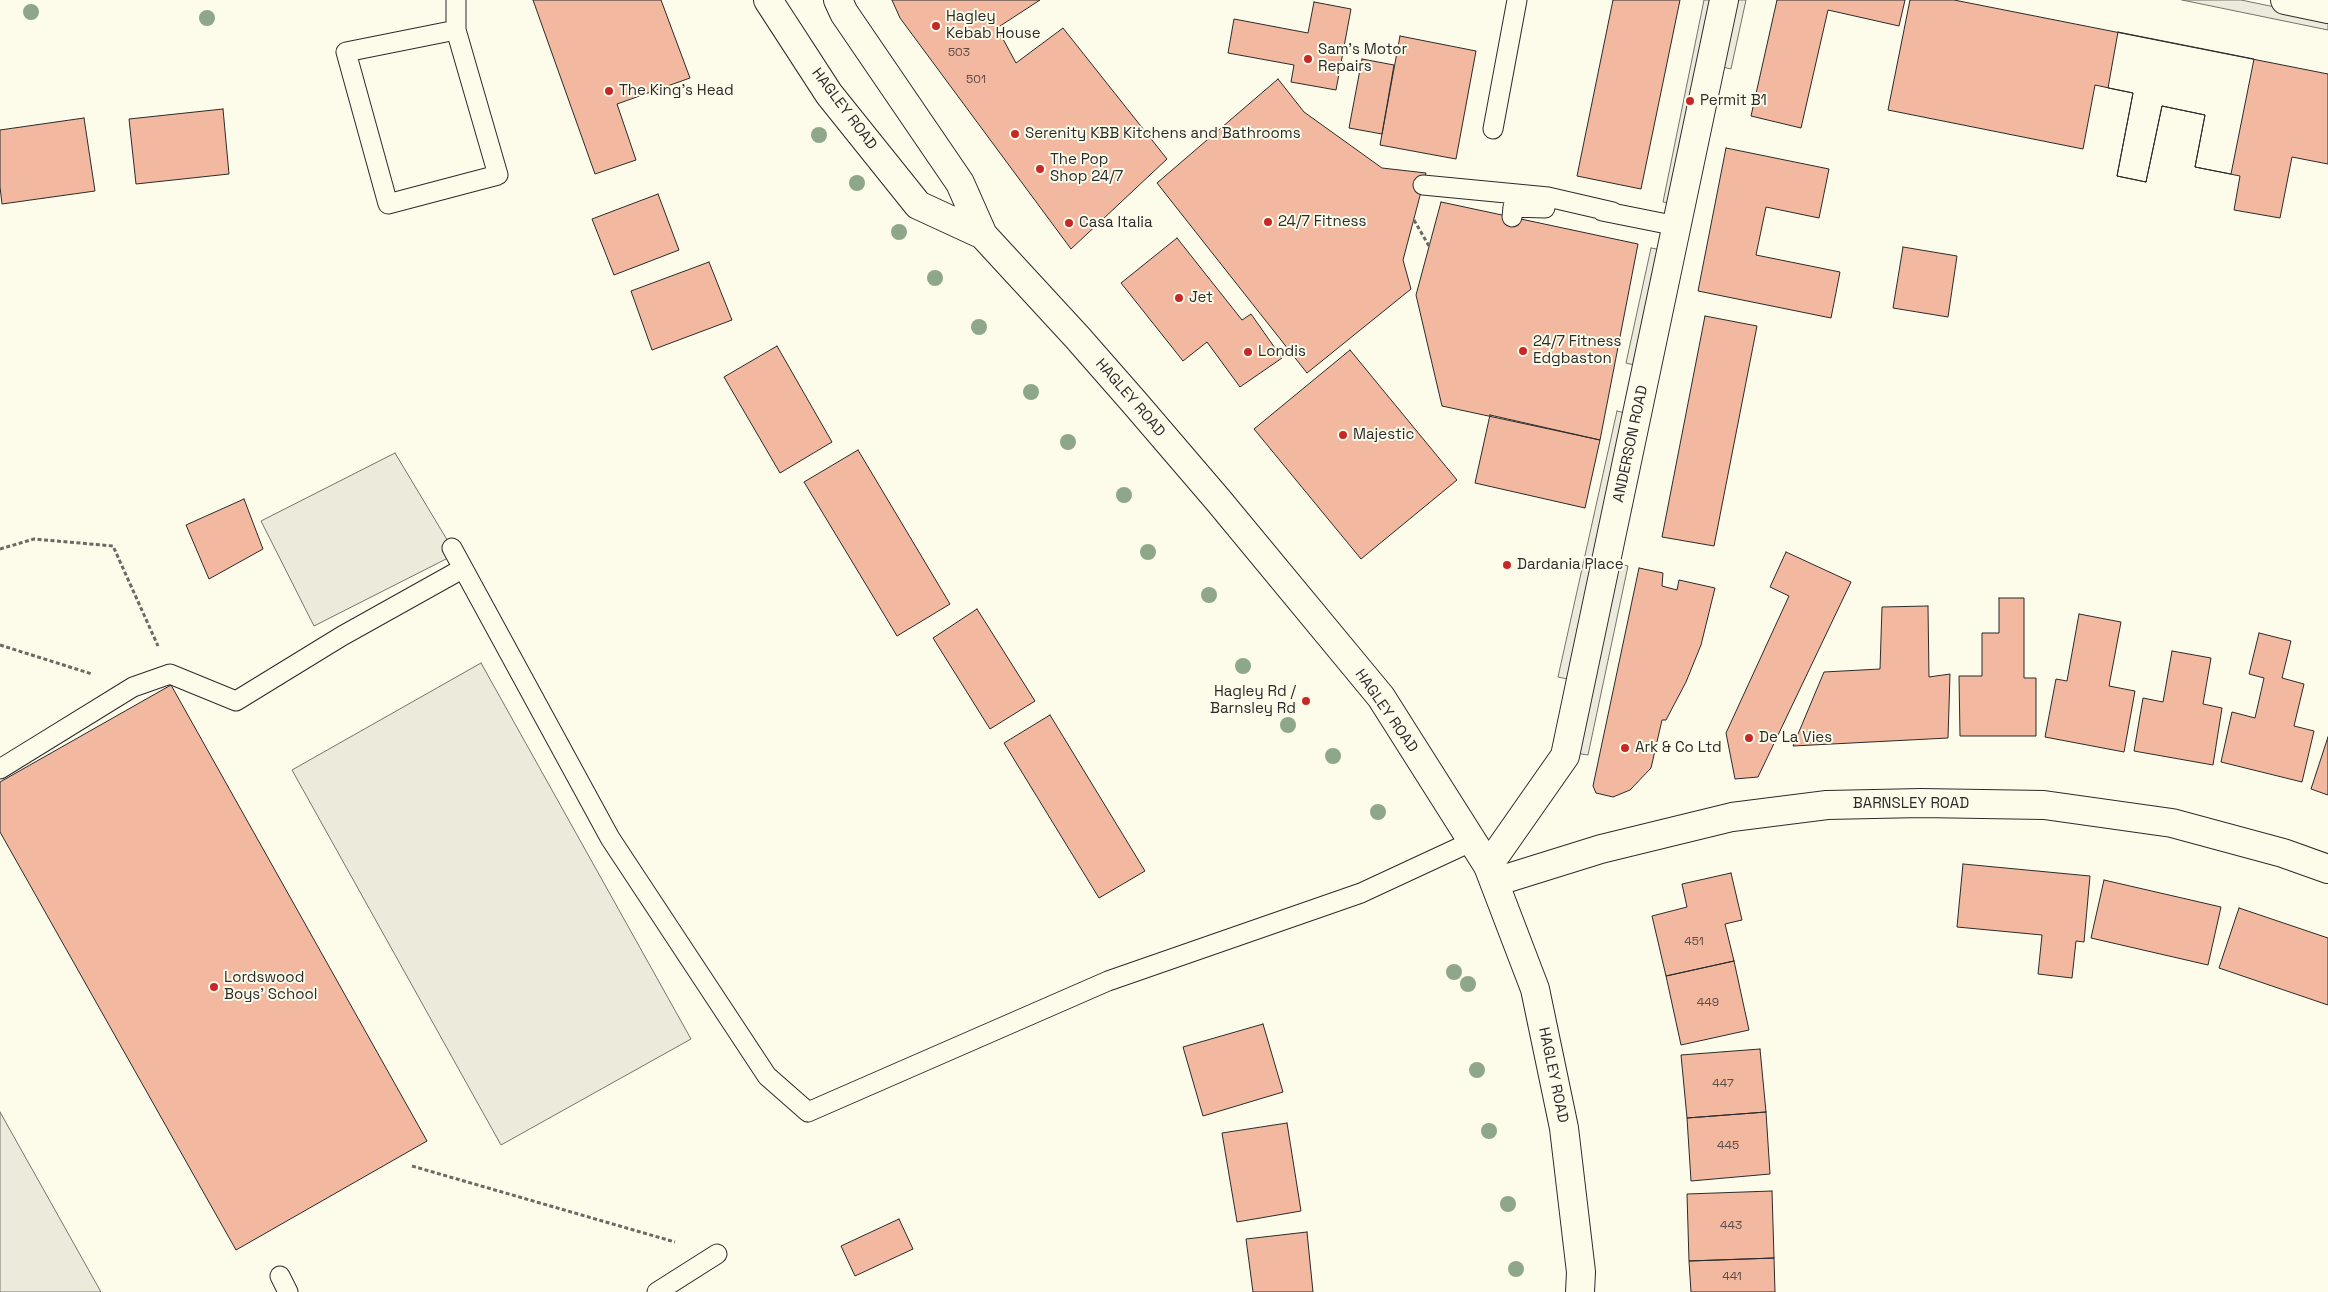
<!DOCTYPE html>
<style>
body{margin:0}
canvas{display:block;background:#fdfbea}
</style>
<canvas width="2328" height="1292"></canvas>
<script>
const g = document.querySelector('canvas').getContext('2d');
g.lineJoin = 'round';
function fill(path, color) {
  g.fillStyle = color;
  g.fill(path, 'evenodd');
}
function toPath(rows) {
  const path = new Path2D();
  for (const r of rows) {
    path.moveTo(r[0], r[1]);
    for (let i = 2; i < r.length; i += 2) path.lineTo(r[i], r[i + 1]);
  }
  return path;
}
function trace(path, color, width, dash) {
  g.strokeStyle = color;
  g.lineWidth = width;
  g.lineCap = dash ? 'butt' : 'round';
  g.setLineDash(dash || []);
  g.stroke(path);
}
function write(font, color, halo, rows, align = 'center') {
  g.font = font + ' "Space Grotesk",sans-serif';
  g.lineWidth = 4;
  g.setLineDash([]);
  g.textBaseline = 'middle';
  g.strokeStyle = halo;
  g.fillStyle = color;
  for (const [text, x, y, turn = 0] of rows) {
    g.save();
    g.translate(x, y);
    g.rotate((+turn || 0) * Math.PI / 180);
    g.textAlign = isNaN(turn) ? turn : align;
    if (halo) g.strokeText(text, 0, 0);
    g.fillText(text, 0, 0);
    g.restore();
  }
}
const green = toPath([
 [481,663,691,1039,501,1145,292,770,481,663],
 [0,1112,101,1292,0,1292,0,1112]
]);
const parking = toPath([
 [1704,0,1717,0,1675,204,1663,202,1704,0],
 [1732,0,1746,0,1731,69,1718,66,1732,0],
 [2182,0,2241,0,2328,18,2328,30,2182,0],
 [1651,248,1663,250,1638,366,1626,363,1651,248],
 [1617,411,1629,414,1572,680,1558,677,1617,411],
 [395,453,452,548,448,558,314,626,261,521,395,453],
 [1616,563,1628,566,1588,755,1576,753,1616,563]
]);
const building = toPath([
 [533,0,661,0,690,78,617,104,636,160,595,174,533,0],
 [892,0,1040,0,997,28,1016,63,1063,28,1167,159,1071,249,900,18,892,0],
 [1613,0,1680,0,1641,189,1577,176,1613,0],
 [1777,0,1905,0,1899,26,1828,10,1801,128,1751,116,1777,0],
 [1910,0,1954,0,2328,74,2328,164,2292,157,2280,218,2234,210,2240,176,2195,167,2205,115,2162,106,2146,182,2117,176,2133,93,2095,85,2083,149,1888,110,1910,0],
 [1314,2,1351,9,1336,90,1291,82,1294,65,1228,53,1234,19,1308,33,1314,2],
 [2118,32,2254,59,2231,174,2195,167,2205,115,2162,106,2146,182,2117,176,2133,93,2108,88,2118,32],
 [1400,36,1476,51,1456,159,1380,145,1400,36],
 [1362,59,1394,65,1382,134,1349,128,1362,59],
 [1278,79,1304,112,1382,168,1426,173,1403,260,1411,289,1307,373,1157,183,1278,79],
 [223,109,229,174,136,184,129,119,223,109],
 [84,118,95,191,2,204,0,187,0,130,84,118],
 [1726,148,1829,169,1819,218,1766,207,1756,255,1840,272,1831,318,1698,291,1726,148],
 [658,194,679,250,614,275,592,219,658,194],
 [1441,202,1638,244,1600,440,1442,406,1416,295,1441,202],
 [1177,238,1242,320,1251,314,1282,358,1240,387,1207,342,1183,361,1121,283,1177,238],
 [1903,247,1957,256,1948,317,1893,308,1903,247],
 [709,262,732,320,652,350,631,291,709,262],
 [1705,316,1757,326,1714,546,1662,537,1705,316],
 [777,346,832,442,780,473,724,377,777,346],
 [1350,350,1457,480,1361,559,1254,429,1350,350],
 [1490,415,1600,440,1585,508,1475,483,1490,415],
 [858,450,950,604,897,636,804,482,858,450],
 [244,499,263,549,209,579,186,525,244,499],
 [1786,552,1851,582,1758,777,1735,779,1726,733,1789,596,1770,587,1786,552],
 [1639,568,1663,573,1662,586,1677,590,1679,580,1715,588,1701,645,1686,682,1666,720,1662,720,1651,768,1630,790,1613,797,1596,793,1593,786,1639,568],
 [1999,598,2024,598,2024,678,2036,678,2036,736,1960,736,1959,676,1982,676,1982,633,1999,633,1999,598],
 [1928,606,1929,677,1950,674,1948,738,1793,746,1824,672,1880,669,1882,607,1928,606],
 [977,609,1035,701,990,729,933,638,977,609],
 [2079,614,2121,622,2109,686,2135,691,2124,752,2045,737,2056,679,2067,681,2079,614],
 [2259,633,2291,641,2282,678,2304,684,2294,726,2314,731,2302,782,2221,762,2232,712,2255,718,2264,678,2249,674,2259,633],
 [2172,651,2211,658,2203,704,2222,708,2213,765,2134,751,2143,698,2163,702,2172,651],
 [171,685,427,1141,236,1250,0,832,0,782,171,685],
 [1050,715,1145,871,1099,898,1004,743,1050,715],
 [2328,737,2328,795,2311,789,2328,737],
 [1963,864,2090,876,2084,942,2076,941,2072,978,2038,974,2042,935,1957,927,1963,864],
 [1731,873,1742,920,1725,924,1734,961,1666,976,1652,916,1687,907,1682,884,1731,873],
 [2104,880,2221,907,2208,965,2091,938,2104,880],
 [2239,908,2328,938,2328,1005,2219,968,2239,908],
 [1734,961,1749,1030,1681,1045,1666,976,1734,961],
 [1263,1024,1283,1092,1203,1116,1183,1047,1263,1024],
 [1760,1049,1766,1112,1687,1118,1681,1055,1760,1049],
 [1766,1112,1770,1174,1691,1181,1687,1118,1766,1112],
 [1287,1123,1301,1211,1237,1222,1222,1133,1287,1123],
 [1772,1191,1774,1258,1689,1261,1687,1194,1772,1191],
 [899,1219,913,1249,855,1276,841,1246,899,1219],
 [1307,1232,1313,1292,1253,1292,1246,1239,1307,1232],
 [1774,1258,1775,1292,1691,1292,1689,1261,1774,1258]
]);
const path = toPath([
 [1414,220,1429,246],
 [0,549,34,539,113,546,158,646],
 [0,645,92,674],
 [412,1166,675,1242]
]);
const service = toPath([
 [456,0,456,30,498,175,388,204,346,52,456,30],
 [1493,129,1517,0],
 [1423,185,1548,197,1613,212],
 [1602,211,1677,226],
 [1512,217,1513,207,1545,208],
 [452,548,610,838,767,1076,808,1112,1108,981,1361,893,1473,841],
 [0,769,133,687,170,674,236,701,342,636,462,569],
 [280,1276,288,1292],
 [657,1292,717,1254]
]);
const minor = toPath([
 [2285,0,2328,9],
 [1488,866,1565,756,1724,0]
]);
const primary = toPath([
 [1495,882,1601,849,1732,817,1827,805,1921,803,2044,805,2172,823,2283,853,2328,869]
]);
const trunk = toPath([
 [768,0,829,94,918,205,983,235],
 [838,0,844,13,960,183,983,235,1077,337,1134,402,1218,500,1381,697,1488,866,1535,989,1564,1128,1581,1272,1580,1292]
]);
const trees = [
 [31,12],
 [207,18],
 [819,135],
 [857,183],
 [899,232],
 [935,278],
 [979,327],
 [1031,392],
 [1068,442],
 [1124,495],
 [1148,552],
 [1209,595],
 [1243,666],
 [1288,725],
 [1333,756],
 [1378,812],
 [1454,972],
 [1468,984],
 [1477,1070],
 [1489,1131],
 [1508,1204],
 [1516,1269]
];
const markers = [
 [936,26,5,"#c62828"],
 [1308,59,5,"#c62828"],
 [609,91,5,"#c62828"],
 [1690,101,5,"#c62828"],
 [1015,134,5,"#c62828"],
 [1040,169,5,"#c62828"],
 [1268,222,5,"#c62828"],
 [1069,223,5,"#c62828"],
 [1179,298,5,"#c62828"],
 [1523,351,5,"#c62828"],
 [1248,352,5,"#c62828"],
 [1343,435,5,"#c62828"],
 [1507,565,5,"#c62828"],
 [1306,701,5,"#c62828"],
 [1749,738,5,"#c62828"],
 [1625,748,5,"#c62828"],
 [214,987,5,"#c62828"]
];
const numberNames = [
 ["503",959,53],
 ["501",976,80],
 ["451",1694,942],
 ["449",1708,1003],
 ["447",1723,1084],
 ["445",1728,1146],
 ["443",1731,1226],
 ["441",1732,1277]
];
const poiNames = [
 ["Hagley",946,17],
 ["Kebab House",946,34],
 ["Sam's Motor",1318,50],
 ["Repairs",1318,67],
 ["The King's Head",619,91],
 ["Permit B1",1700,101],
 ["Serenity KBB Kitchens and Bathrooms",1025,134],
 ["The Pop",1050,160],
 ["Shop 24/7",1050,177],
 ["24/7 Fitness",1278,222],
 ["Casa Italia",1079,223],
 ["Jet",1189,298],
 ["24/7 Fitness",1533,342],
 ["Edgbaston",1533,359],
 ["Londis",1258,352],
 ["Majestic",1353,435],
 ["Dardania Place",1517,565],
 ["Hagley Rd /",1296,692,"right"],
 ["Barnsley Rd",1296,709,"right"],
 ["De La Vies",1759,738],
 ["Ark & Co Ltd",1635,748],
 ["Lordswood",224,978],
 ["Boys' School",224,995]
];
const streetNames = [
 ["HAGLEY ROAD",844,109,53],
 ["HAGLEY ROAD",1130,398,49],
 ["ANDERSON ROAD",1631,444,-78],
 ["HAGLEY ROAD",1386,711,55],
 ["BARNSLEY ROAD",1911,804],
 ["HAGLEY ROAD",1553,1075,78]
];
fill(green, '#ecebdb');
trace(green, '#74746e', 1);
fill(parking, '#eceadb');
trace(parking, '#74746e', 1);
fill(building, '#f2b8a0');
trace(building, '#2b2b2b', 1);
trace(service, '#2b2b2b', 21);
trace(minor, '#2b2b2b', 30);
trace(primary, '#2b2b2b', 30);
trace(trunk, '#2b2b2b', 30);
trace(path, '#6a6964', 3, [4, 2.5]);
trace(service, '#fdfbea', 19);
trace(minor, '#fdfbea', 28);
trace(primary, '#fdfbea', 28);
trace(trunk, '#fdfbea', 28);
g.fillStyle = '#8ea78a';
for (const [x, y] of trees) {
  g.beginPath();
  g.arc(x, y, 8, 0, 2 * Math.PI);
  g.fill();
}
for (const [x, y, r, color] of markers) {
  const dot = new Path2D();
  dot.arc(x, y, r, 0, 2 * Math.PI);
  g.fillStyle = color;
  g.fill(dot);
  trace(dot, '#fdfbea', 2);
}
write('12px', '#5d4e48', null, numberNames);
write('15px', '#2b2b2b', '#fdfbea', poiNames, 'left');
write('15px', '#2b2b2b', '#fdfbea', streetNames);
</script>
